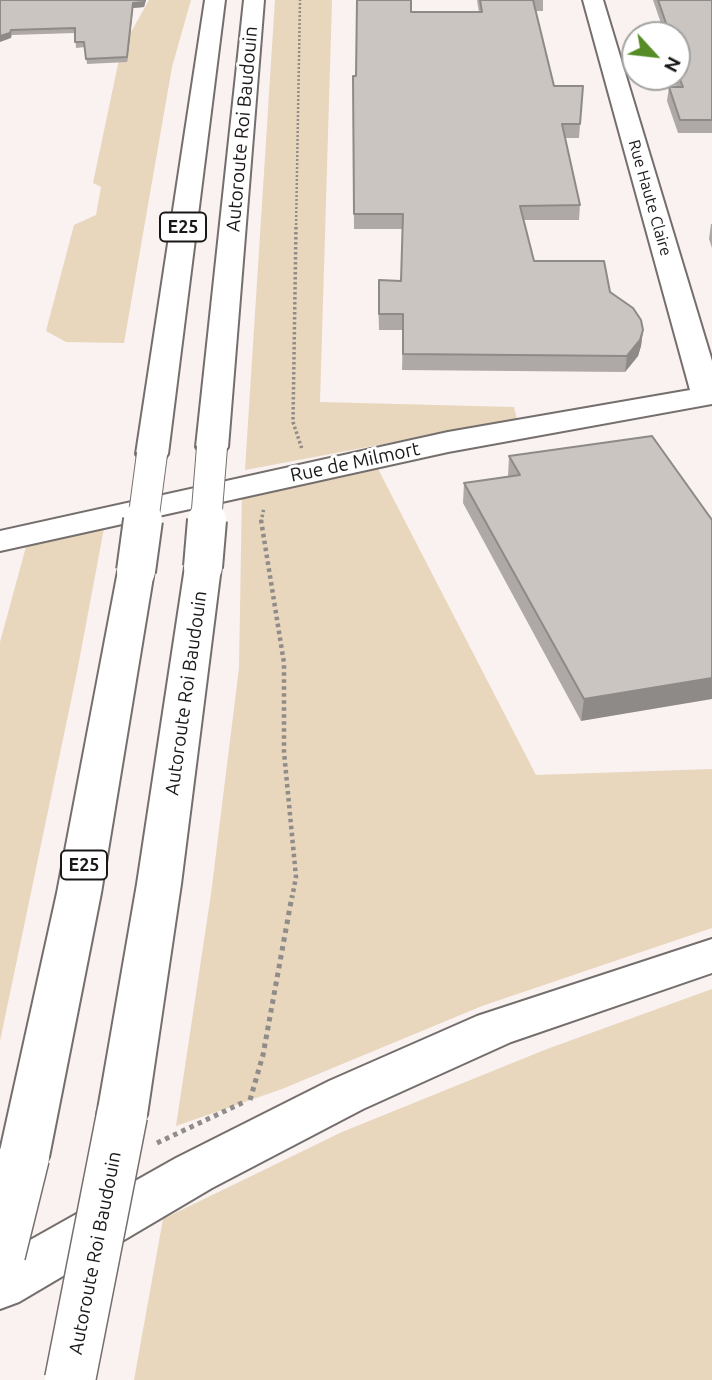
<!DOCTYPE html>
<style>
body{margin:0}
#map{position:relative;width:712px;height:1380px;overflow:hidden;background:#f9f2f0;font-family:Ubuntu,sans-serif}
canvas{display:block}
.north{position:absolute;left:621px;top:21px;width:70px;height:70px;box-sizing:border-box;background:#fff;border:2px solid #a3a3a2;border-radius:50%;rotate:117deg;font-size:19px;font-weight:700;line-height:28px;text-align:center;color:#1a1817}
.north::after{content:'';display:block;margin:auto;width:24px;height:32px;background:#558c26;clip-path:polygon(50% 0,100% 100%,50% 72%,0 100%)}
</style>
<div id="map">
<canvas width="712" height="1380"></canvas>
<div class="north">N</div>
</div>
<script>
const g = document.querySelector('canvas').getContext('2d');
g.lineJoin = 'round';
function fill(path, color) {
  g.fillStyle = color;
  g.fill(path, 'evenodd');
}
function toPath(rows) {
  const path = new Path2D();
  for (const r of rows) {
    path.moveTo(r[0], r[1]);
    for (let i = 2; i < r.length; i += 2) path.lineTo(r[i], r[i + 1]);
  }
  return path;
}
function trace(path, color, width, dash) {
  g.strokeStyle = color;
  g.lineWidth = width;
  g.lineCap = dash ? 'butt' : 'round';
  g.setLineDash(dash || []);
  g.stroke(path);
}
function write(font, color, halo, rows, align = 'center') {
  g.font = font + ' Ubuntu,sans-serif';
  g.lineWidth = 6;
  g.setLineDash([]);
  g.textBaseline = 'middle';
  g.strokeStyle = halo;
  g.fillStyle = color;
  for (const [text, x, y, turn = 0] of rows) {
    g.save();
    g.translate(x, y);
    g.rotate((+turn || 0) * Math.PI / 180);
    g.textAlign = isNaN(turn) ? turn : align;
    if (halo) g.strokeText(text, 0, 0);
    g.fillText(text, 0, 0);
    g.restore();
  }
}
const green = toPath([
 [149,0,191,0,172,67,124,343,66,342,46,331,74,225,96,215,101,187,93,183,121,50],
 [275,0,332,0,320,402,514,407,517,419,245,470],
 [377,467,536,775,712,769,712,928,482,1006,282,1089,176,1126,211,894,239,668,242,492],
 [104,528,77,672,0,1041,0,642,27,543],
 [712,989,712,1380,134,1380,163,1219,342,1132,547,1049]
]);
const pathFar3 = toPath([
 [296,229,300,0]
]);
const pathFar2 = toPath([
 [296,227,293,422,302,449],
 [261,522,264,508]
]);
const pathFar1 = toPath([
 [261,520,284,663,284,752,296,877,292,898]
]);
const path = toPath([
 [250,1100,263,1055,292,896],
 [157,1143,244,1102]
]);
const minor = toPath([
 [583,0,603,0,712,361,712,404,448,452,0,551,0,531,448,432,690,390,583,0],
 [712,939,712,973,511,1042,363,1109,212,1188,19,1302,0,1309,0,1257,176,1158,329,1081,477,1016,712,939]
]);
const highway = toPath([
 [205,0,225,0,168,454,163,461,152,464,141,461,136,454,205,0],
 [244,0,264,0,228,447,223,454,212,457,201,454,196,447,244,0],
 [203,556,215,560,221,567,181,884,147,1115,139,1129,122,1135,105,1129,97,1115,137,884,185,567,191,560,203,556],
 [136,560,149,563,154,571,101,893,49,1157,42,1172,24,1178,6,1172,0,1160,0,1151,57,893,118,571,123,563,136,560]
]);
const highwayBridgeFar2 = toPath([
 [143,522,152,454],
 [206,522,212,447]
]);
const highwayBridgeFar1 = toPath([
 [203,567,207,520],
 [136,571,143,520]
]);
const highwayBridge = toPath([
 [0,1254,24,1157],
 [70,1380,122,1115]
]);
const wall = toPath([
 [0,0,146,0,144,7,133,8,127,62,87,64,85,47,76,48,75,33,12,35,11,38],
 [477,0,543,0,543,11,536,11,554,86,583,86,579,138,565,138,580,205,579,220,524,220,534,261,610,292,643,330,641,346,638,356,625,372,402,370,403,330,379,330,378,296,401,281,403,229,354,229,353,76,356,76,411,12,479,12],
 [653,0,712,0,712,133,678,133,667,101,669,87,676,87,673,77,677,77,677,35,665,35],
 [711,224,712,224,712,248,709,239],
 [652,436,581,721,463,503,464,483,508,476,509,456]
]);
const shadedWall = toPath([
 [144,0,146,0,144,7,133,8,127,62,127,57,133,3],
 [11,30,11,38,0,42,0,36],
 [643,330,641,346,638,356,625,372,627,356],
 [712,678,712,699,581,721,584,699]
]);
const building = toPath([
 [0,0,144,0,144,2,133,3,127,57,86,59,84,42,75,42,75,28,11,30,10,33,0,36,0,0],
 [357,0,411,0,411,12,482,12,480,0,533,0,554,86,583,86,580,124,562,124,580,205,520,206,534,261,604,261,610,292,633,308,641,320,643,330,640,340,627,356,403,354,403,314,379,314,379,280,401,281,403,214,354,214,353,76,356,76,357,0],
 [658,0,712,0,712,120,680,120,669,87,683,87,677,72,677,35,670,35,658,0],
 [652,436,712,520,712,678,584,699,464,483,520,475,509,456,652,436]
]);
const farStreetnames = [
 ["Rue Haute Claire",650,198,74]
];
const shields = [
 [183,227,46],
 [84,865,46]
];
const shieldNames = [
 ["E25",183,227],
 ["E25",84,865]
];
const streetNames = [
 ["Autoroute Roi Baudouin",242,129,-85],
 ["Rue de Milmort",355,462,-12],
 ["Autoroute Roi Baudouin",186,693,-82],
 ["Autoroute Roi Baudouin",95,1253,-79]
];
fill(green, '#e8d6bd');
trace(minor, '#746e6c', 4);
trace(highway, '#746e6c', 4);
trace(pathFar3, '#908c8a', 2.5, [2, 2]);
trace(pathFar2, '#908c8a', 3.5, [2.5, 2.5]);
trace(pathFar1, '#908c8a', 4.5, [3.5, 3.5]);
trace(path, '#908c8a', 5, [4.5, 4.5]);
fill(minor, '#fff');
fill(highway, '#fff');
trace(highwayBridgeFar2, '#746e6c', 32, []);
trace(highwayBridgeFar1, '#746e6c', 42, []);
trace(highwayBridge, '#746e6c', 53, []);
trace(highwayBridgeFar2, '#fff', 30);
trace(highwayBridgeFar1, '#fff', 38);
trace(highwayBridge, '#fff', 50);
fill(wall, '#aea9a6');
fill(shadedWall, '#8d8a87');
fill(building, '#cac5c1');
trace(building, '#8d8a87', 2);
write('16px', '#1a1817', '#fff', farStreetnames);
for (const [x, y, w] of shields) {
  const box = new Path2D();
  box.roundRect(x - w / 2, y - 14.5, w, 29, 5);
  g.fillStyle = '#fff';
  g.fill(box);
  trace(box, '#1a1817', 2);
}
write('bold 18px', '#1a1817', null, shieldNames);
write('19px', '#1a1817', '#fff', streetNames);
</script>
